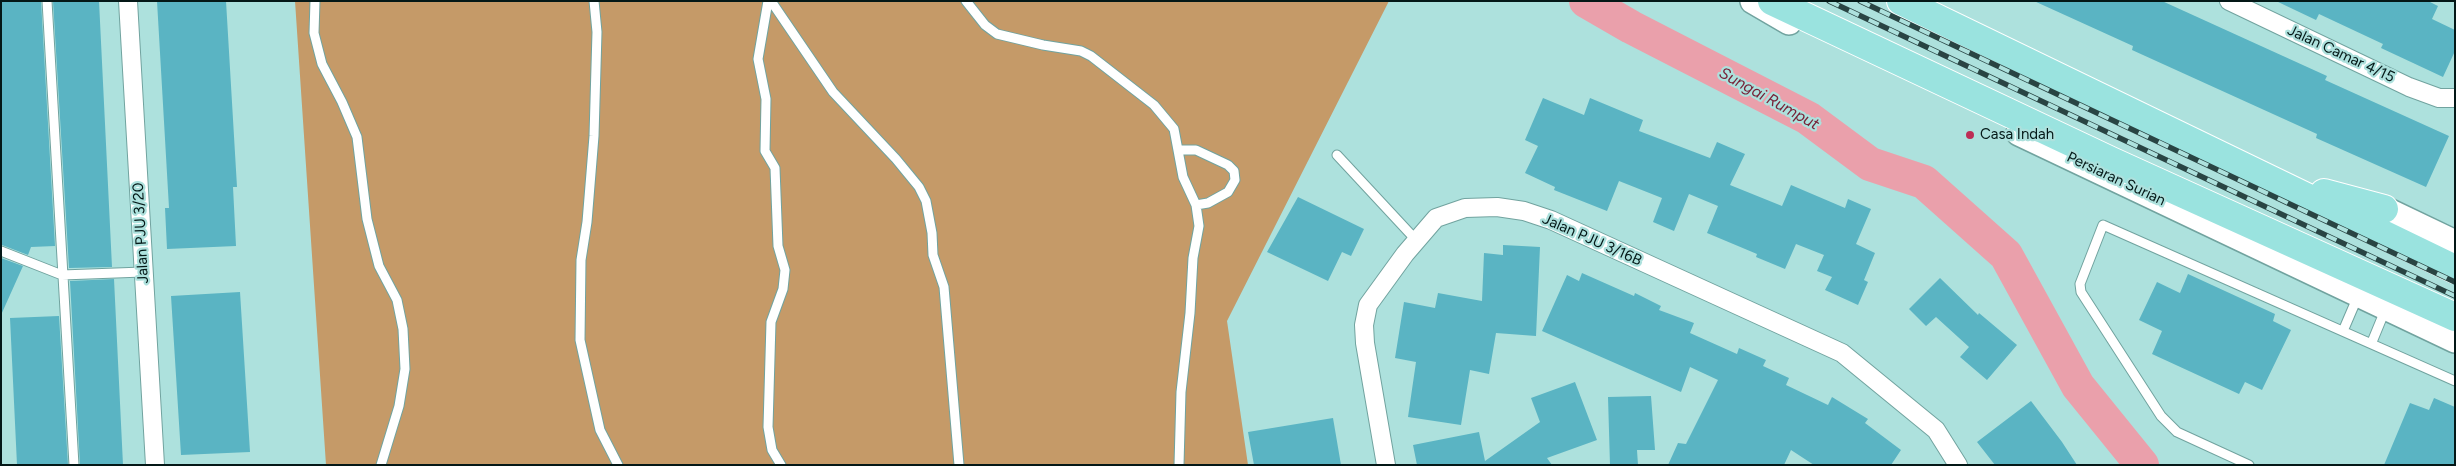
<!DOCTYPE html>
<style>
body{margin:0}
#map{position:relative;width:2456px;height:466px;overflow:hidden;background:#ade1dd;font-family:Figtree,sans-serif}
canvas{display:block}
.frame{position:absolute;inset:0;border:2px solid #041817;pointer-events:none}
</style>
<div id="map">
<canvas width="2456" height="466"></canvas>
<div class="frame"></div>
</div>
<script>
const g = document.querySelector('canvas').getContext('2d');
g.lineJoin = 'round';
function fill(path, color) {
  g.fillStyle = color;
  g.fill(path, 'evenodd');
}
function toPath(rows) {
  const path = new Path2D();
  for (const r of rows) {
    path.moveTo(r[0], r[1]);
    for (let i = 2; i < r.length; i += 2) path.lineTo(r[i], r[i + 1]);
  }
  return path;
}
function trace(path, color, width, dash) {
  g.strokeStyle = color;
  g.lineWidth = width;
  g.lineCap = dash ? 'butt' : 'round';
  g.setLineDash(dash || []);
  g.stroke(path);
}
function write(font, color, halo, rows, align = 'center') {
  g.font = font + ' Figtree,sans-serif';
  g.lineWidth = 4.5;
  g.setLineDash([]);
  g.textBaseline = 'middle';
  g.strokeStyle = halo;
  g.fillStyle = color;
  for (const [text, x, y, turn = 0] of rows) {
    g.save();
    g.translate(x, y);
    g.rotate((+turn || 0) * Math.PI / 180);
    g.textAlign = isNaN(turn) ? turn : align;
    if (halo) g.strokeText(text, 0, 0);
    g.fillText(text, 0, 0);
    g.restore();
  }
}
const green = toPath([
 [295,1,1389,1,1227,321,1248,465,326,465]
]);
const river = toPath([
 [1586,1,1631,27,1808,118,1870,164,1924,182,2006,255,2078,386,2142,465]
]);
const building = toPath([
 [1,1,41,1,55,246,31,247,28,255,2,245],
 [53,1,99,1,112,267,69,268],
 [157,1,226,1,237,187,233,187,236,246,167,249,165,208,169,208],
 [2034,1,2162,1,2327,76,2325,80,2449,136,2426,187,2316,138,2317,134,2132,50,2133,46],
 [2276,1,2428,1,2438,6,2432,19,2455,30,2455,51,2443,77,2381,48,2383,44,2319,14,2316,20],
 [1543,98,1584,115,1590,98,1643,120,1639,131,1710,158,1717,142,1745,154,1730,185,1782,206,1791,185,1845,208,1848,199,1871,209,1856,244,1875,253,1864,280,1868,282,1858,305,1825,290,1832,277,1817,271,1824,255,1796,244,1785,269,1756,257,1757,254,1707,233,1718,206,1689,194,1674,231,1653,222,1662,198,1619,181,1607,211,1554,190,1555,187,1525,173,1538,146,1525,140],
 [1298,197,1364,229,1351,256,1342,252,1328,281,1267,252],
 [1503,245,1540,247,1536,336,1496,333,1489,374,1470,370,1461,425,1408,417,1416,362,1395,358,1404,302,1435,308,1438,293,1482,301,1484,253,1503,255],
 [1,258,23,266,1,315],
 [1582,273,1634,296,1635,293,1661,306,1659,310,1694,323,1690,333,1737,354,1739,348,1766,360,1763,366,1789,378,1786,385,1828,405,1832,397,1868,419,1865,423,1901,450,1891,465,1814,465,1791,450,1784,465,1668,465,1678,443,1686,444,1718,380,1690,367,1681,392,1542,331,1567,275,1579,281],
 [2188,274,2275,314,2273,321,2291,330,2262,390,2245,382,2239,394,2152,354,2162,331,2139,320,2157,282,2180,293],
 [1940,278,1978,315,1979,313,2017,345,1987,380,1960,357,1969,347,1936,317,1926,326,1909,309],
 [114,279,123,465,80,465,70,281],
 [240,292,250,452,181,455,171,296],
 [59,316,68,465,17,465,10,318],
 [1575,382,1597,440,1547,458,1552,465,1417,465,1413,445,1479,432,1485,461,1540,422,1531,398],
 [1651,396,1655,450,1637,450,1638,465,1610,465,1608,397],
 [2434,398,2455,407,2455,465,2384,465,2410,403,2429,410],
 [2031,401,2062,442,2077,465,1995,465,1977,442],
 [1333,418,1341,465,1254,465,1248,432]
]);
const lane = toPath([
 [47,1,74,465],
 [315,1,314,33,322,64,342,102,357,137,367,219,379,266,397,300,403,329,405,369,399,406,381,465],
 [594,1,597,32,594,136,587,222,581,260,580,340,600,430,618,465],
 [768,1,758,59,766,99,765,151,775,168,778,246,785,270,783,289,771,322,768,427,772,450,781,465],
 [771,1,833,92,896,159,919,187,926,201,932,233,933,255,944,287,959,465],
 [966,1,985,25,997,34,1043,45,1081,51,1091,56,1154,105,1174,129,1183,177,1196,205,1199,226,1193,258,1190,313,1181,392,1179,465],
 [1178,150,1196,150,1228,165,1234,171,1235,180,1228,192,1208,203,1196,205],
 [1337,155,1416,240],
 [1,251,62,275,143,272],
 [2343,331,2358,296],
 [2372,342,2386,308],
 [2249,465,2177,432,2161,416,2081,292,2080,284,2103,225,2455,381]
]);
const street = toPath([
 [128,1,155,465],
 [2229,1,2409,87,2439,98,2455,98],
 [1386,465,1365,343,1364,325,1368,305,1405,254,1436,218,1465,208,1497,207,1524,211,1551,220,1842,353,1936,430,1958,465]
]);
const secondary = toPath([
 [1753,1,1789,22],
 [2019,133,2455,340],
 [2384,209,2455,243]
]);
const primary = toPath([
 [1772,1,2111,161,2455,317],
 [1901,1,2455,269],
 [2324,193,2384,209]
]);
const rail = toPath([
 [1829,1,2455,296],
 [1860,1,2455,282]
]);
const markers = [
 [1970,135,5,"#bd2d55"]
];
const streetNames = [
 ["Jalan Camar 4/15",2341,54,25],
 ["Persiaran Surian",2116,179,25],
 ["Jalan PJU 3/20",141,233,-93],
 ["Jalan PJU 3/16B",1592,240,24]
];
const poiNames = [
 ["Casa Indah",1980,135]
];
const waterNames = [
 ["Sungai Rumput",1769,99,29]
];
fill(green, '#c59a68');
trace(river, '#eaa0ab', 34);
fill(building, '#5ab4c3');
trace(lane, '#71a39f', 11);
trace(street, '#71a39f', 20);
trace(secondary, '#71a39f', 28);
trace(primary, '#fff', 30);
trace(lane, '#fff', 9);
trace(street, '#fff', 18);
trace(secondary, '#fff', 25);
trace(primary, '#9ae3df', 28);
trace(rail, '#294443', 5.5);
trace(rail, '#ade1dd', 4, [11]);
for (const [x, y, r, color] of markers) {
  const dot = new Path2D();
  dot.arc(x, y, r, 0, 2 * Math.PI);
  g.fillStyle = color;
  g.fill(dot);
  trace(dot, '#ade1dd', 2);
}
write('15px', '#041817', '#ade1dd', streetNames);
write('15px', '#041817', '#ade1dd', poiNames, 'left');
write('italic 16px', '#782338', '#ade1dd', waterNames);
</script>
